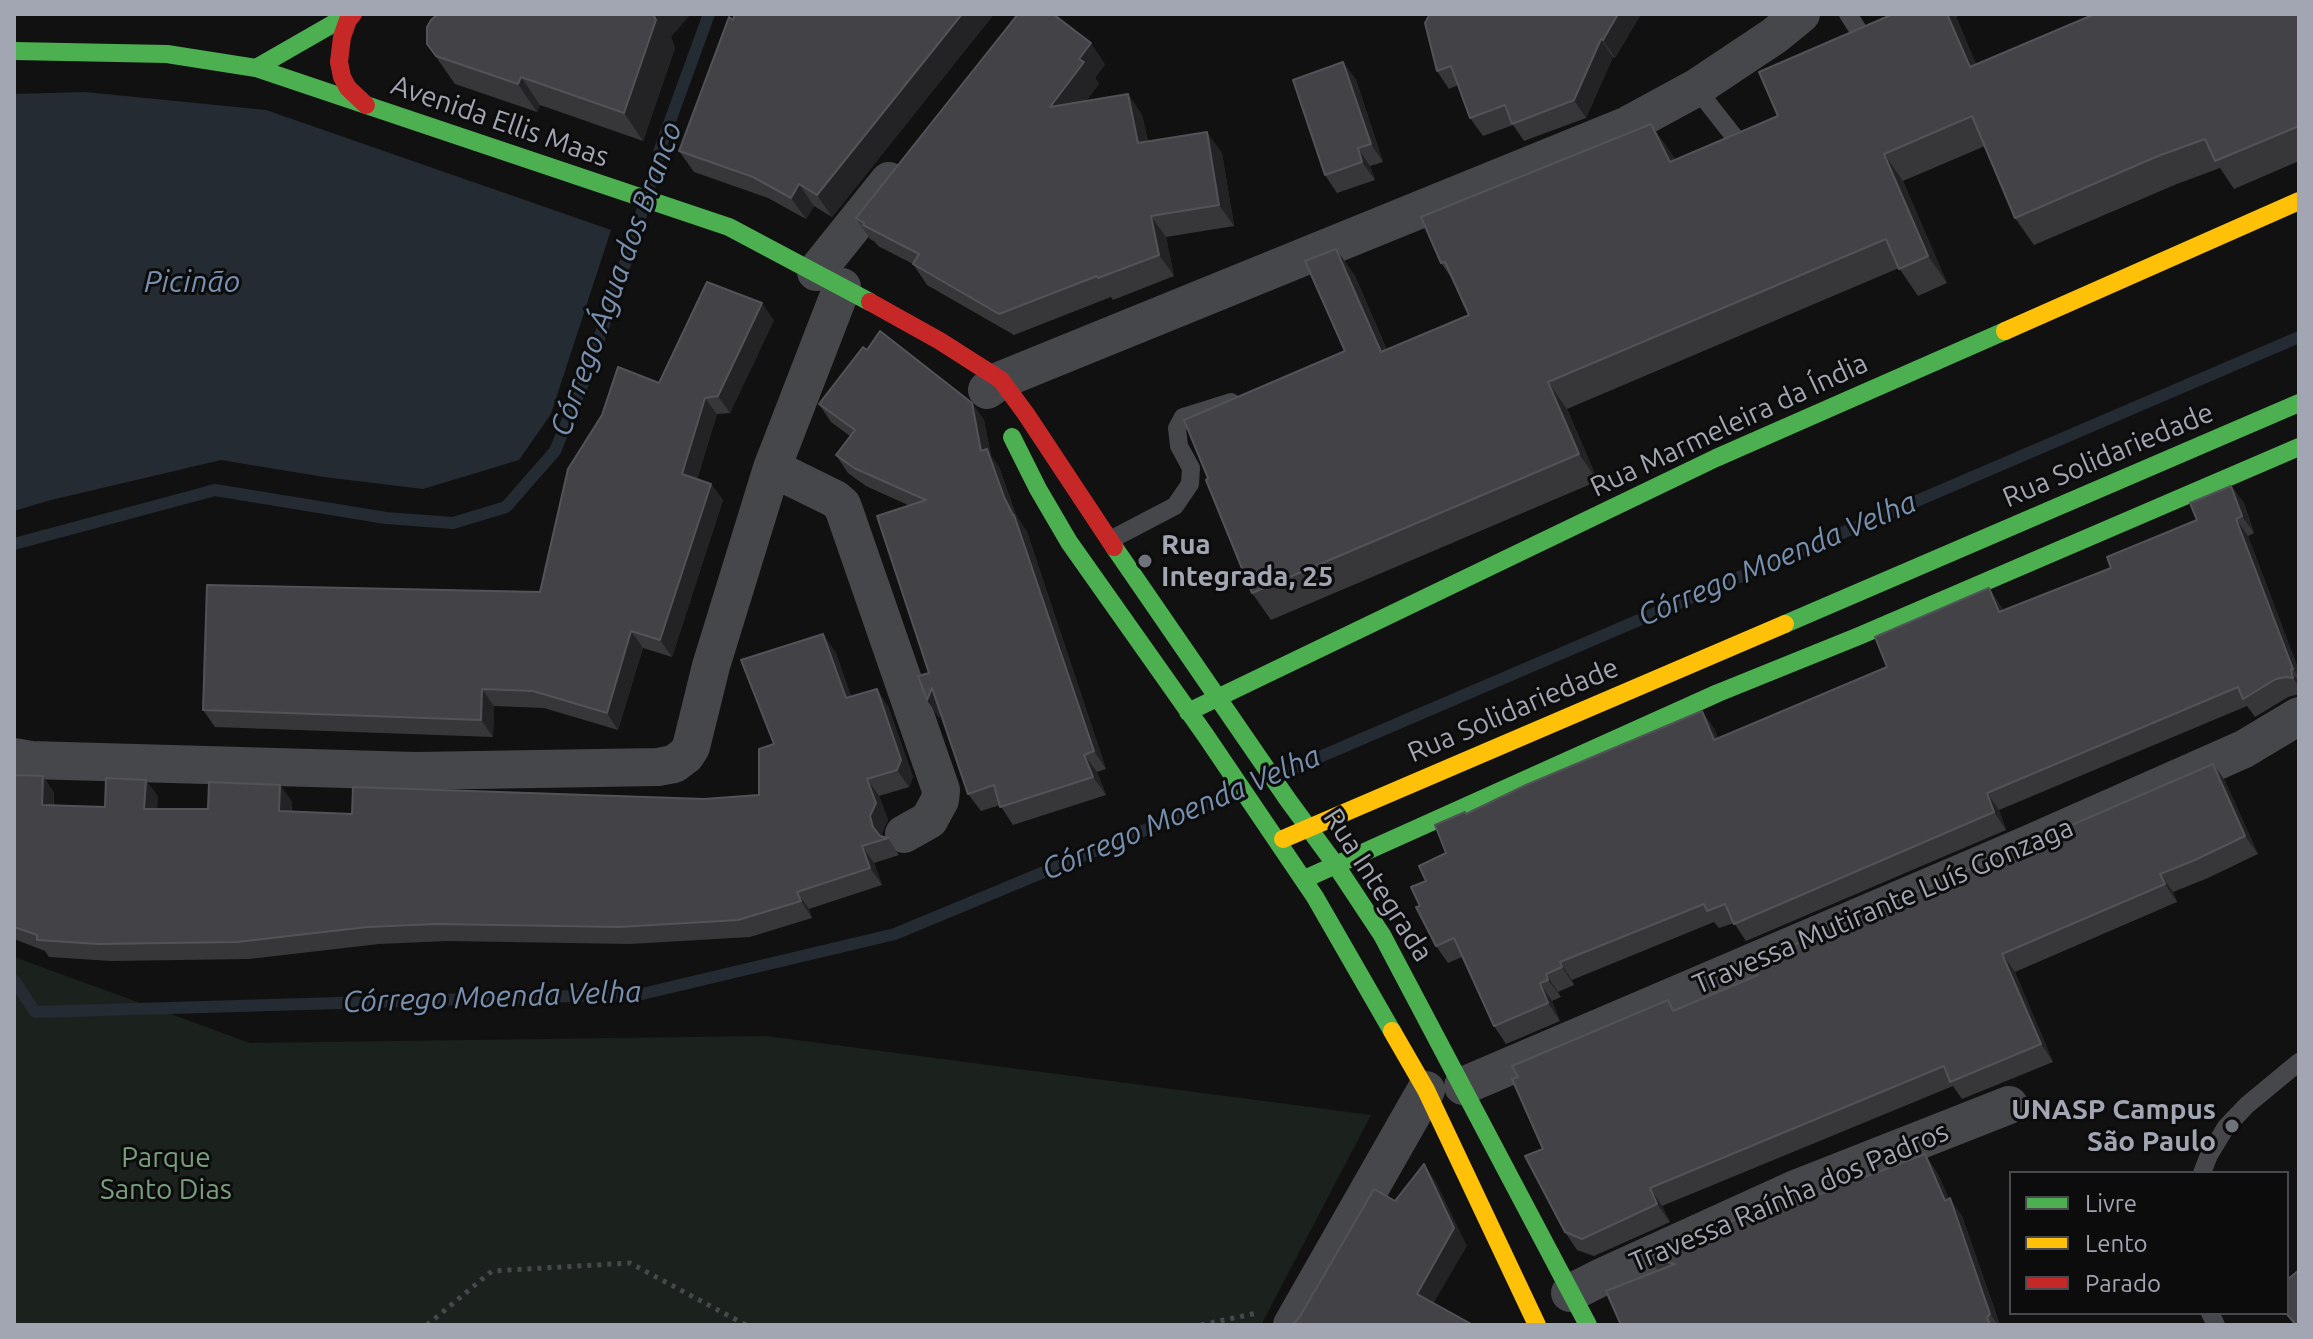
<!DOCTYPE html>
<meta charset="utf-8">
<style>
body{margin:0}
#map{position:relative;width:2313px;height:1339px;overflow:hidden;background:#111112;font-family:Ubuntu,sans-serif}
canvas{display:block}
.frame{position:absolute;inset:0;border:16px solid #a2a6b3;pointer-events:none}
.legend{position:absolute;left:2009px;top:1171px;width:280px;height:144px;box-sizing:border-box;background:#0c0c0d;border:2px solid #484a4f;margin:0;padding:10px 14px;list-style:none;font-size:24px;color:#a2a6b3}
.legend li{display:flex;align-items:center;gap:16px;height:40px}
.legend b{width:40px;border:2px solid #484a4f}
</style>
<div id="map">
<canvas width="2313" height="1339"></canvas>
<div class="frame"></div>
<ul class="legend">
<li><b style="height:10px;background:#4caf50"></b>Livre</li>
<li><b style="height:10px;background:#ffc107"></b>Lento</li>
<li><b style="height:10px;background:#c62828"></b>Parado</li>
</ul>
</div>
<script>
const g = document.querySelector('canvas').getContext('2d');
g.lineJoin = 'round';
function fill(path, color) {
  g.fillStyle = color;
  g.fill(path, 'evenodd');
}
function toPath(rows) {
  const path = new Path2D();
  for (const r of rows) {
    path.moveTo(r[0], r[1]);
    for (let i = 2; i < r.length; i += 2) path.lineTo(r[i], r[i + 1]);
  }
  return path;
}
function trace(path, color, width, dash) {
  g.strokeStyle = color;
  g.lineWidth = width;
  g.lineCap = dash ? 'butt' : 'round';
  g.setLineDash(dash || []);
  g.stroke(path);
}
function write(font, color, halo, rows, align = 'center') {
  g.font = font + ' Ubuntu,sans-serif';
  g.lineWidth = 6;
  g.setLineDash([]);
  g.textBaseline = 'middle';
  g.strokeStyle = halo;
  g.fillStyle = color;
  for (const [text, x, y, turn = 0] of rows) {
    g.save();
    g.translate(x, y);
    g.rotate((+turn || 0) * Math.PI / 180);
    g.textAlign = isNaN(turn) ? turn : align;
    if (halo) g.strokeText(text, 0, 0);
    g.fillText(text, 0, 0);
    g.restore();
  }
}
const green = toPath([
 [14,957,250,1043,766,1036,1371,1115,1261,1325,14,1325]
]);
const water = toPath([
 [85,92,266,110,611,230,551,414,519,460,423,489,324,477,221,460,51,500,14,511,14,94]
]);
const stream = toPath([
 [14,544,215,490,386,518,453,523,506,507,555,451,586,376,635,235,662,143,709,14],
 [1280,774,2299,337],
 [14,980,35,1012,642,994,895,934,1234,793]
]);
const path = toPath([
 [427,1325,492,1271,630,1263,746,1325],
 [1201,1325,1257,1313]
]);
const lane = toPath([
 [1848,14,1864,39],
 [1696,88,1740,144],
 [1110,540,1175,506,1190,484,1191,468,1179,446,1177,428,1183,417,1231,402],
 [2202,1173,2209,1155,2226,1127,2247,1105,2299,1062],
 [2210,1313,2216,1325]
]);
const street = toPath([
 [816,272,889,181],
 [987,390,1001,380,1628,125,1696,88,1774,36,1801,14],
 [772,468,835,499,842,505,845,513,941,790,940,800,929,820,904,834],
 [14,757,31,760,416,771,658,767,674,764,686,755,691,747,711,666,772,468,842,287],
 [1463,1086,2027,845,2244,749,2299,716],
 [1570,1293,1604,1276,1793,1190,2009,1105],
 [1292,1325,1426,1090]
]);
const fast = toPath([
 [14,51,167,54,256,68,350,14],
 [256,68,729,227,870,302],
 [1012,437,1038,489,1069,542,1206,736,1315,897,1392,1031],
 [1114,547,1288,800,1335,864,1382,935,1588,1325],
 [1785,624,2299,403],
 [1188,712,1716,458,2005,331],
 [1309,877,1718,693,1859,636,2299,447]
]);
const slow = toPath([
 [2005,331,2299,201],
 [1283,839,1785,624],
 [1392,1031,1426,1090,1537,1325]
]);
const jam = toPath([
 [353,14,348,20,342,37,339,62,342,77,348,88,366,105],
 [870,302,940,341,1001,380,1026,414,1114,547]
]);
const wall = toPath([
 [735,14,994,14,832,217,814,206,806,219,768,198,694,172,679,151],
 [1430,14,1641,14,1615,58,1613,57,1586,118,1524,141,1513,125,1483,136,1470,118,1458,85,1449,89,1437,71],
 [1889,14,1963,14,1956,17,1976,64,2299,14,2299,161,2234,189,2220,168,2177,184,2034,245,2015,218,1985,146,1903,181,1947,283,1918,296,1899,268,1567,409,1598,481,1271,620,1252,593,1208,478,1345,351,1336,249,1355,276,1387,350,1469,315,1453,280,1441,263,1670,151,1675,160,1778,116,1891,16],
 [671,37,675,48,643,141,540,105,537,112,455,84,427,44],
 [1343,62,1356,80,1383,162,1370,166,1375,180,1337,193,1325,175],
 [1105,64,1095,78,1099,84,1086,101,1128,94,1142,115,1148,141,1222,153,1234,226,1166,237,1174,276,1113,300,1111,297,1014,335,927,285,913,264,878,246,875,242,870,239,856,218],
 [774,320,730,413,717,414,697,479,711,484,723,500,672,657,643,648,618,730,544,708,494,706,493,737,215,727,203,710,540,592,659,383],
 [867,350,972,403,984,420,991,456,999,467,1016,515,1027,532,1106,769,1097,772,1106,795,1013,825,1000,805,981,811,968,794,941,714,939,718,927,700,929,673,910,506,866,486,848,473,836,455,850,436,831,422,819,404],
 [2231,486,2244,503,2254,533,2248,536,2299,671,2299,694,2288,697,2255,717,2247,706,1999,810,2006,830,1746,941,1734,923,1719,928,1714,922,1572,980,1574,985,1558,992,1561,997,1552,1001,1560,1021,1506,1044,1494,1026,1462,957,1448,963,1436,946,1420,906,1426,881,1446,853,1466,814,1714,728,1718,738,1887,667,2001,606,2003,610,2111,568,2197,520],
 [835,651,851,696,888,706,913,777,909,787,879,796,888,820,882,833,883,836,888,838,899,855,874,863,882,885,809,909,812,918,750,937,630,944,448,941,379,944,249,959,111,961,49,957,45,951,14,939,14,775,43,776,54,793,54,806,105,807,158,796,157,809,208,809,280,785,292,802,292,811,352,814,704,799,759,795,774,744],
 [2213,764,2225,781,2258,854,2208,878,2173,892,2177,902,2015,972,2053,1062,1962,1099,1953,1086,1662,1206,1670,1222,1594,1256,1577,1250,1565,1232,1543,1149,1675,1010,1758,975],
 [1937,1172,1949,1199,1962,1216,2000,1325,1621,1325,1658,1271,1648,1257,1805,1200]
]);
const shadedWall = toPath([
 [653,14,691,14,671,37,675,48,643,141,624,113],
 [962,14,994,14,832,217,817,195],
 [1618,14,1641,14,1615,58,1603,40],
 [1947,14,1954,14,1956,17,1989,94,1970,67],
 [1601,39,1613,57,1586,118,1574,100],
 [1091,43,1105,64,1095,78,1099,84,1065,128,1050,107,1079,59],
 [1343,62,1356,80,1383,162,1371,144],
 [521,77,540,105,537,112,518,84],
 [1128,94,1142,115,1153,164,1138,143],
 [1651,124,1670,151,1689,190,1670,162],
 [1207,132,1222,153,1234,226,1219,205],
 [1358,148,1370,166,1375,180,1362,162],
 [1884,154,1903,181,1947,283,1928,256],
 [799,184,814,206,806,219,791,198],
 [1151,216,1166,237,1174,276,1159,255],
 [1336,249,1355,276,1399,379,1381,352],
 [762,303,774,320,730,413,718,396],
 [1548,382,1567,409,1598,481,1579,454],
 [705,398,717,414,694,491,682,474],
 [972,403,984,420,991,456,999,467,1016,515,1027,532,1106,769,1094,751,1013,515,981,451],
 [711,484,723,500,672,657,660,640],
 [2231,486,2244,503,2254,533,2242,516],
 [2236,519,2248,536,2299,671,2299,678,2293,669],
 [1989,588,2001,606,2011,629,1999,612],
 [631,631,643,648,618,730,607,713],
 [823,634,835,651,858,715,846,698],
 [2291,670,2299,682,2299,687,2293,678],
 [932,688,945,705,939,718,927,700],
 [482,689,494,706,493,737,481,720],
 [877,689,888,706,913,777,909,787,897,770],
 [1702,711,1714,728,1726,758,1714,740],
 [1084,755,1097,772,1106,795,1093,777],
 [2213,764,2225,781,2258,854,2245,836],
 [43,776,54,793,53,822,42,805],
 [867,779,879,796,888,820,882,833,884,839,873,827,870,816],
 [146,780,158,796,156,826,144,809],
 [280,785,292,802,291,827,279,811],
 [1987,793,1999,810,2006,830,1994,812],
 [862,846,874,863,882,885,870,868],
 [2160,874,2173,892,2177,902,2165,884],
 [797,892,809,909,812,918,801,901],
 [2002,954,2015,972,2053,1062,2041,1044],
 [1560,962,1572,980,1574,985,1562,967],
 [1546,974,1558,992,1561,997,1548,980],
 [1540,983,1552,1001,1560,1021,1548,1003],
 [1925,1154,1937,1172,1955,1213,1950,1198,1962,1216,2000,1325,1998,1325,1990,1314,1945,1201],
 [1424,1164,1436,1182,1467,1246,1429,1311,1417,1294],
 [1650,1188,1662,1206,1670,1222,1657,1204]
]);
const building = toPath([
 [438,14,653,14,656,20,624,113,521,77,518,84,436,56,427,44,427,27,431,20,438,14],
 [735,14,962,14,817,195,799,184,791,198,753,177,679,151,729,17,733,20,735,14],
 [1018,14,1053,14,1091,43,1079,59,1084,62,1050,107,1128,94,1138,143,1207,132,1219,205,1151,216,1159,255,1098,278,1097,276,999,314,913,264,919,254,863,225,864,223,856,218,1018,14],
 [1430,14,1618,14,1603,40,1601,39,1574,100,1512,124,1505,105,1470,118,1451,66,1437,71,1425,23,1430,14],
 [1890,14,1947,14,1970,67,2095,14,2299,14,2299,126,2215,161,2205,139,2158,156,2015,218,1972,116,1884,154,1928,256,1899,269,1886,239,1548,382,1579,454,1252,593,1206,480,1208,478,1184,420,1345,351,1305,261,1336,249,1381,352,1469,315,1445,262,1441,263,1421,217,1651,124,1670,162,1778,116,1759,72,1891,15,1890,14],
 [1343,62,1371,144,1358,148,1362,162,1325,175,1293,80,1343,62],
 [707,282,762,303,718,396,705,398,682,474,711,484,660,640,631,631,607,713,533,691,482,689,481,720,203,710,207,585,540,592,568,469,602,415,618,367,659,383,707,282],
 [880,331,972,403,981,451,987,449,1004,497,1013,515,1014,515,1094,751,1084,755,1093,777,1000,807,994,785,968,794,932,688,927,700,918,676,929,673,877,516,926,500,854,468,836,455,855,430,819,404,863,347,867,350,880,331],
 [2231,486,2242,516,2236,519,2293,669,2291,670,2293,678,2286,677,2276,679,2243,699,2238,687,1987,793,1994,812,1734,924,1725,904,1707,911,1704,904,1560,962,1562,967,1546,974,1548,980,1540,983,1548,1003,1494,1026,1454,938,1436,946,1416,907,1420,906,1411,887,1426,881,1419,866,1446,853,1435,825,1465,812,1466,814,1526,785,1702,711,1714,740,1887,667,1875,637,1989,588,1999,612,2111,568,2107,557,2197,520,2190,503,2231,486],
 [823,634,846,698,877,689,901,760,897,770,867,779,876,803,870,816,873,827,880,836,888,838,862,846,870,868,797,892,801,901,738,920,619,927,436,924,367,927,237,942,99,944,37,940,37,935,14,927,14,775,43,776,42,805,105,807,106,778,146,780,144,809,208,809,209,782,280,785,279,811,352,814,353,787,704,799,759,795,759,749,774,744,741,660,823,634],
 [2213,764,2245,836,2195,860,2160,874,2165,884,2002,954,2041,1044,1950,1082,1944,1066,1650,1188,1657,1204,1582,1239,1565,1232,1525,1156,1543,1149,1512,1079,1518,1077,1512,1066,1668,1000,1673,1011,1758,975,1752,963,2213,764],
 [1925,1154,1945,1201,1950,1198,1990,1314,1987,1317,1990,1325,1621,1325,1606,1291,1675,1264,1648,1257,1799,1192,1802,1201,1925,1154],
 [1424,1164,1454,1228,1417,1294,1473,1325,1292,1325,1299,1318,1374,1189,1395,1201,1424,1164],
 [2299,1270,2299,1325,2296,1325,2286,1313,2287,1280,2299,1270]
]);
const markers = [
 [1145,561,8,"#6f727b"],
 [2232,1126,8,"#6f727b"]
];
const streetNames = [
 ["Avenida Ellis Maas",500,121,19],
 ["Rua Marmeleira da Índia",1729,425,-25],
 ["Rua Solidariedade",2108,455,-23],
 ["Rua Solidariedade",1513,710,-23],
 ["Rua Integrada",1378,885,57],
 ["Travessa Mutirante Luís Gonzaga",1883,906,-23],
 ["Travessa Raínha dos Padros",1789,1197,-23]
];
const poiNames = [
 ["Rua",1161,545],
 ["Integrada, 25",1161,577],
 ["UNASP Campus",2216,1110,"right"],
 ["São Paulo",2216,1142,"right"]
];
const parkNames = [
 ["Parque",166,1158],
 ["Santo Dias",166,1190]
];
const waterNames = [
 ["Córrego Água dos Branco",616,279,-70],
 ["Picinão",192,282],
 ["Córrego Moenda Velha",1777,559,-23],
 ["Córrego Moenda Velha",1181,813,-23],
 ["Córrego Moenda Velha",492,997,-2]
];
fill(green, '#1b221d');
fill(water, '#252b33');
trace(stream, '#252b33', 12);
trace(path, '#47484c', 5, [4, 6]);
trace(lane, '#46474a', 18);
trace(street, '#46474a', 38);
trace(fast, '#4caf50', 18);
trace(slow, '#ffc107', 18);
trace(jam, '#c62828', 18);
fill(wall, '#37373a');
fill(shadedWall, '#232325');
fill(building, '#434347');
trace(building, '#525358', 2);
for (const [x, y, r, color] of markers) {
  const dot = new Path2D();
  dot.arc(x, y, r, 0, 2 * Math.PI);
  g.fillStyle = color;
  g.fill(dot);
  trace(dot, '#0c0c0d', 3);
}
write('28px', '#a2a6b3', '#0c0c0d', streetNames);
write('bold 28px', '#a2a6b3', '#0c0c0d', poiNames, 'left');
write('28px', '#799e7e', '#0c0c0d', parkNames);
write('italic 30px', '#7890af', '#0c0c0d', waterNames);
</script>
